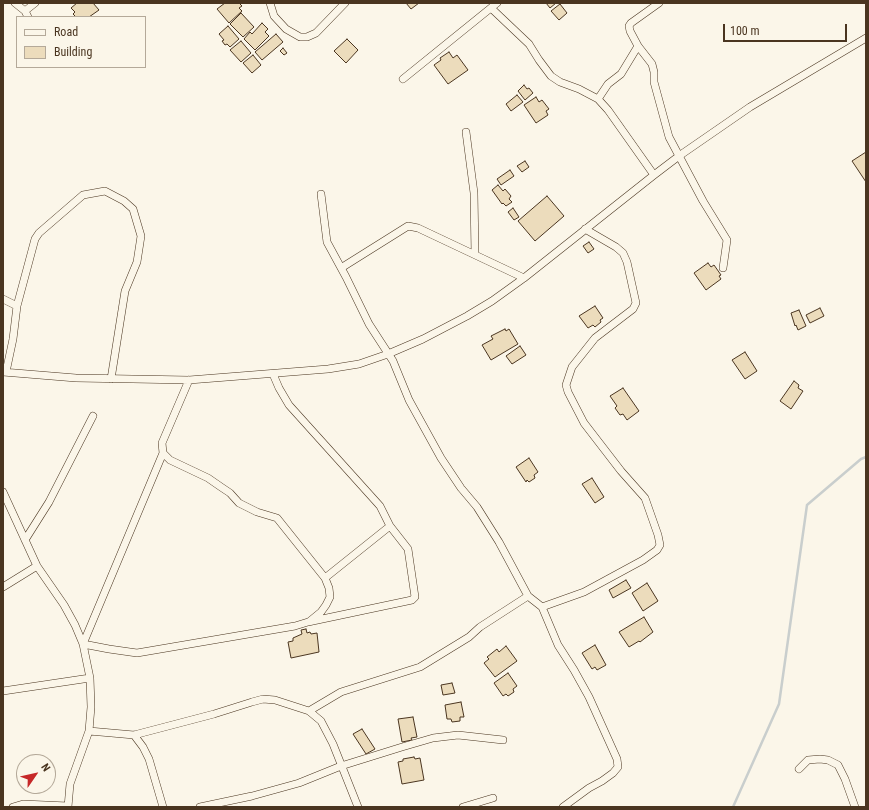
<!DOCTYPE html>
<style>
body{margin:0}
#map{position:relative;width:869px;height:810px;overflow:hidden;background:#fbf6e9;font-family:"Roboto Condensed",sans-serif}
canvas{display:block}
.frame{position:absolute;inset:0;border:4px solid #4a3520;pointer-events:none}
.legend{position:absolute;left:16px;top:16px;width:130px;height:52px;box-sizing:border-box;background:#fbf6e9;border:1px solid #b4a999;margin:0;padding:5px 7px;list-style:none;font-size:12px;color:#4a3520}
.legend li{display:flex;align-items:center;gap:8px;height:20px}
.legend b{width:20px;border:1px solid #b4a999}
.north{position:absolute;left:16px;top:754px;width:40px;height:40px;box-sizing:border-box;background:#fbf6e9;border:1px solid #b4a999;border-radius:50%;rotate:56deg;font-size:11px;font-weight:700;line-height:16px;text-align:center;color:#4a3520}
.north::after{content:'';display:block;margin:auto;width:14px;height:18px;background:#c62828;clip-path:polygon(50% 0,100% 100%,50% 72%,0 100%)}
.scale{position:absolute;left:723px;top:24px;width:124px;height:18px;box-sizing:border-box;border:2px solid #4a3520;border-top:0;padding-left:5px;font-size:12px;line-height:14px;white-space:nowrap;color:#4a3520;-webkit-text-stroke:3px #fbf6e9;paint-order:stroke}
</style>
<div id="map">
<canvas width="869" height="810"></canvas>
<div class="frame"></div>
<ul class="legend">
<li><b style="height:5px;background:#fbf6e9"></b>Road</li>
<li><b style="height:11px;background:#ecdcbc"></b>Building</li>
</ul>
<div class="north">N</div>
<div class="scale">100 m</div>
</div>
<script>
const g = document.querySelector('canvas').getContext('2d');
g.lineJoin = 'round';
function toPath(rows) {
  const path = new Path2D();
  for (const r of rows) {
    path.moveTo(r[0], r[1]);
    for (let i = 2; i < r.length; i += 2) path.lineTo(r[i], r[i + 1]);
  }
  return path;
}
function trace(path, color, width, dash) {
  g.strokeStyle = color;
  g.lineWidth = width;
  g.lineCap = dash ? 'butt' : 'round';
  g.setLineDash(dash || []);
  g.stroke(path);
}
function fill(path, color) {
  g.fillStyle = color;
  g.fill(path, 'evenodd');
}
const stream = toPath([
 [733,807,779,704,807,505,861,459,866,457]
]);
const building = toPath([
 [77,3,93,3,99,10,89,17,76,17,73,14,75,12,71,8,77,3],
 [225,3,239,3,242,6,239,8,242,11,229,23,217,9,225,3],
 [406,3,419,3,411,9,406,3],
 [546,3,556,3,550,8,546,3],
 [560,4,567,13,559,20,551,11,560,4],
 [241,13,254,27,243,37,230,24,241,13],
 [262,23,268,29,265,32,269,36,255,50,244,39,250,32,252,34,262,23],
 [228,26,239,39,230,47,227,44,225,45,222,41,224,40,219,34,228,26],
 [276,34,283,42,262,60,255,52,276,34],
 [347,39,358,50,346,63,334,51,347,39],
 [241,41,251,53,241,62,230,50,241,41],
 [283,48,287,53,284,55,280,51,283,48],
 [449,52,453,58,457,55,468,70,448,84,434,65,441,60,440,58,449,52],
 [253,55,261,65,252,73,243,63,253,55],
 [524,85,527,89,529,88,533,93,525,100,518,91,524,85],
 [517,95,523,102,511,111,506,104,517,95],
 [536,97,539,102,542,100,549,109,546,111,548,115,536,123,524,105,536,97],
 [866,152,866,182,852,161,866,152],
 [525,161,529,167,522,172,517,166,525,161],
 [510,170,514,176,501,185,497,179,510,170],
 [498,185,503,191,505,189,511,196,509,199,512,202,506,206,503,203,502,204,492,190,498,185],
 [547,196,564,216,535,241,518,221,547,196],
 [513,208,519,217,514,220,508,212,513,208],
 [589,242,594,249,588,253,583,246,589,242],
 [708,263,711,267,714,265,721,275,719,276,721,279,706,290,694,273,708,263],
 [595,306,603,318,600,320,601,322,595,327,593,325,588,328,579,316,595,306],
 [820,308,824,316,810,323,806,315,820,308],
 [799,310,806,326,798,330,796,325,795,326,791,313,799,310],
 [505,329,506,331,509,329,518,344,491,360,482,345,493,339,491,336,505,329],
 [520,346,526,355,512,364,506,356,520,346],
 [745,352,757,371,745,379,732,360,745,352],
 [794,381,799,385,798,388,803,391,791,409,780,401,794,381],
 [623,388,639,411,627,420,623,414,620,415,615,408,617,406,610,396,623,388],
 [529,458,538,472,534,475,535,478,529,482,527,480,526,482,516,467,529,458],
 [592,478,604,497,595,503,582,484,592,478],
 [626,580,631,588,613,598,609,590,626,580],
 [647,583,658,601,643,611,632,593,647,583],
 [644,617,653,632,640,642,639,641,629,647,619,632,644,617],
 [306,629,307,633,310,632,311,634,317,633,319,652,291,658,288,642,293,641,293,638,302,634,301,630,306,629],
 [595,645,606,665,597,670,595,667,592,669,582,653,595,645],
 [506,646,517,661,495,677,484,663,489,659,487,657,497,649,499,652,506,646],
 [508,673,517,686,513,689,514,692,508,696,506,694,503,696,494,683,508,673],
 [452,683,455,693,443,695,441,685,452,683],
 [461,702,464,717,460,717,460,721,452,722,451,719,447,719,445,705,461,702],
 [413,717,417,737,411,738,412,740,402,742,398,719,413,717],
 [362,729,375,749,366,754,353,734,362,729],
 [414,757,415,759,420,758,424,780,402,784,398,762,403,761,403,759,414,757]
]);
const minor = toPath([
 [15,3,25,11,28,17],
 [270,3,274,16,286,29,300,37,307,37,316,33,345,3],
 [659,3,631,23,629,26,630,31,638,46,652,64,654,72,654,82,669,137,703,201,727,240,723,268],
 [491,8,529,44,539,60,551,76,560,82,579,89,598,99,608,110,654,175],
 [25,11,35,3],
 [403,79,497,3],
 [598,99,608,84,621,74,638,46],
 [466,132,474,193,475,254],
 [321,194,327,242,346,277,369,324,393,361,409,400,441,458,461,488,477,507,499,542,528,596,542,607,558,645,574,670,589,697,617,759,618,767,613,773,602,781,589,788,563,807],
 [341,268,408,226,418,228,524,278],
 [3,299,17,306],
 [3,372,76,378,189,380,328,369,359,364,388,354,423,339,467,316,492,301,524,278,654,175,679,156,750,107,866,38],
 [6,372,13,339,17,306,35,239,39,233,83,195,105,191,124,201,133,209,141,236,137,262,125,291,111,379],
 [189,380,162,443,163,453,83,644,109,649,137,653,295,626,308,622,412,600,415,597,408,549,390,526,380,506,289,405,279,388,273,374],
 [163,453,170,460,208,478,221,487,230,493,239,503,257,512,277,518,325,578,390,526],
 [3,492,37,566,64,605,75,625,83,644,90,678,91,707,89,731,70,784,68,807],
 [25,540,49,502,93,416],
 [3,587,37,566],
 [542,607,584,592,643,560,657,550,660,545,658,535,645,498,621,471,584,423,568,392,566,385,572,367,595,338,633,309,636,303,627,262,623,253,616,247,585,229],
 [310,621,321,612,326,605,330,597,329,588,325,578],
 [3,691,90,678],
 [309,711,341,692,420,667,469,637,480,627,528,596],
 [89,731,134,735,214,714,252,702,263,699,275,700,309,711,321,721,333,744,358,807],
 [134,735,143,747,149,759,163,807],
 [799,769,808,760,820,759,828,760,838,765,845,779,855,807],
 [13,807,23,804,68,806],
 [200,807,252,796,299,783,341,766,402,747,433,738,458,735,503,740],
 [463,807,493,798]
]);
trace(stream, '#c9cecd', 2.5);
fill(building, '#ecdcbc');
trace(building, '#4a3520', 1);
trace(minor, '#4a3520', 8);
trace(minor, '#fbf6e9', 7);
</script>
